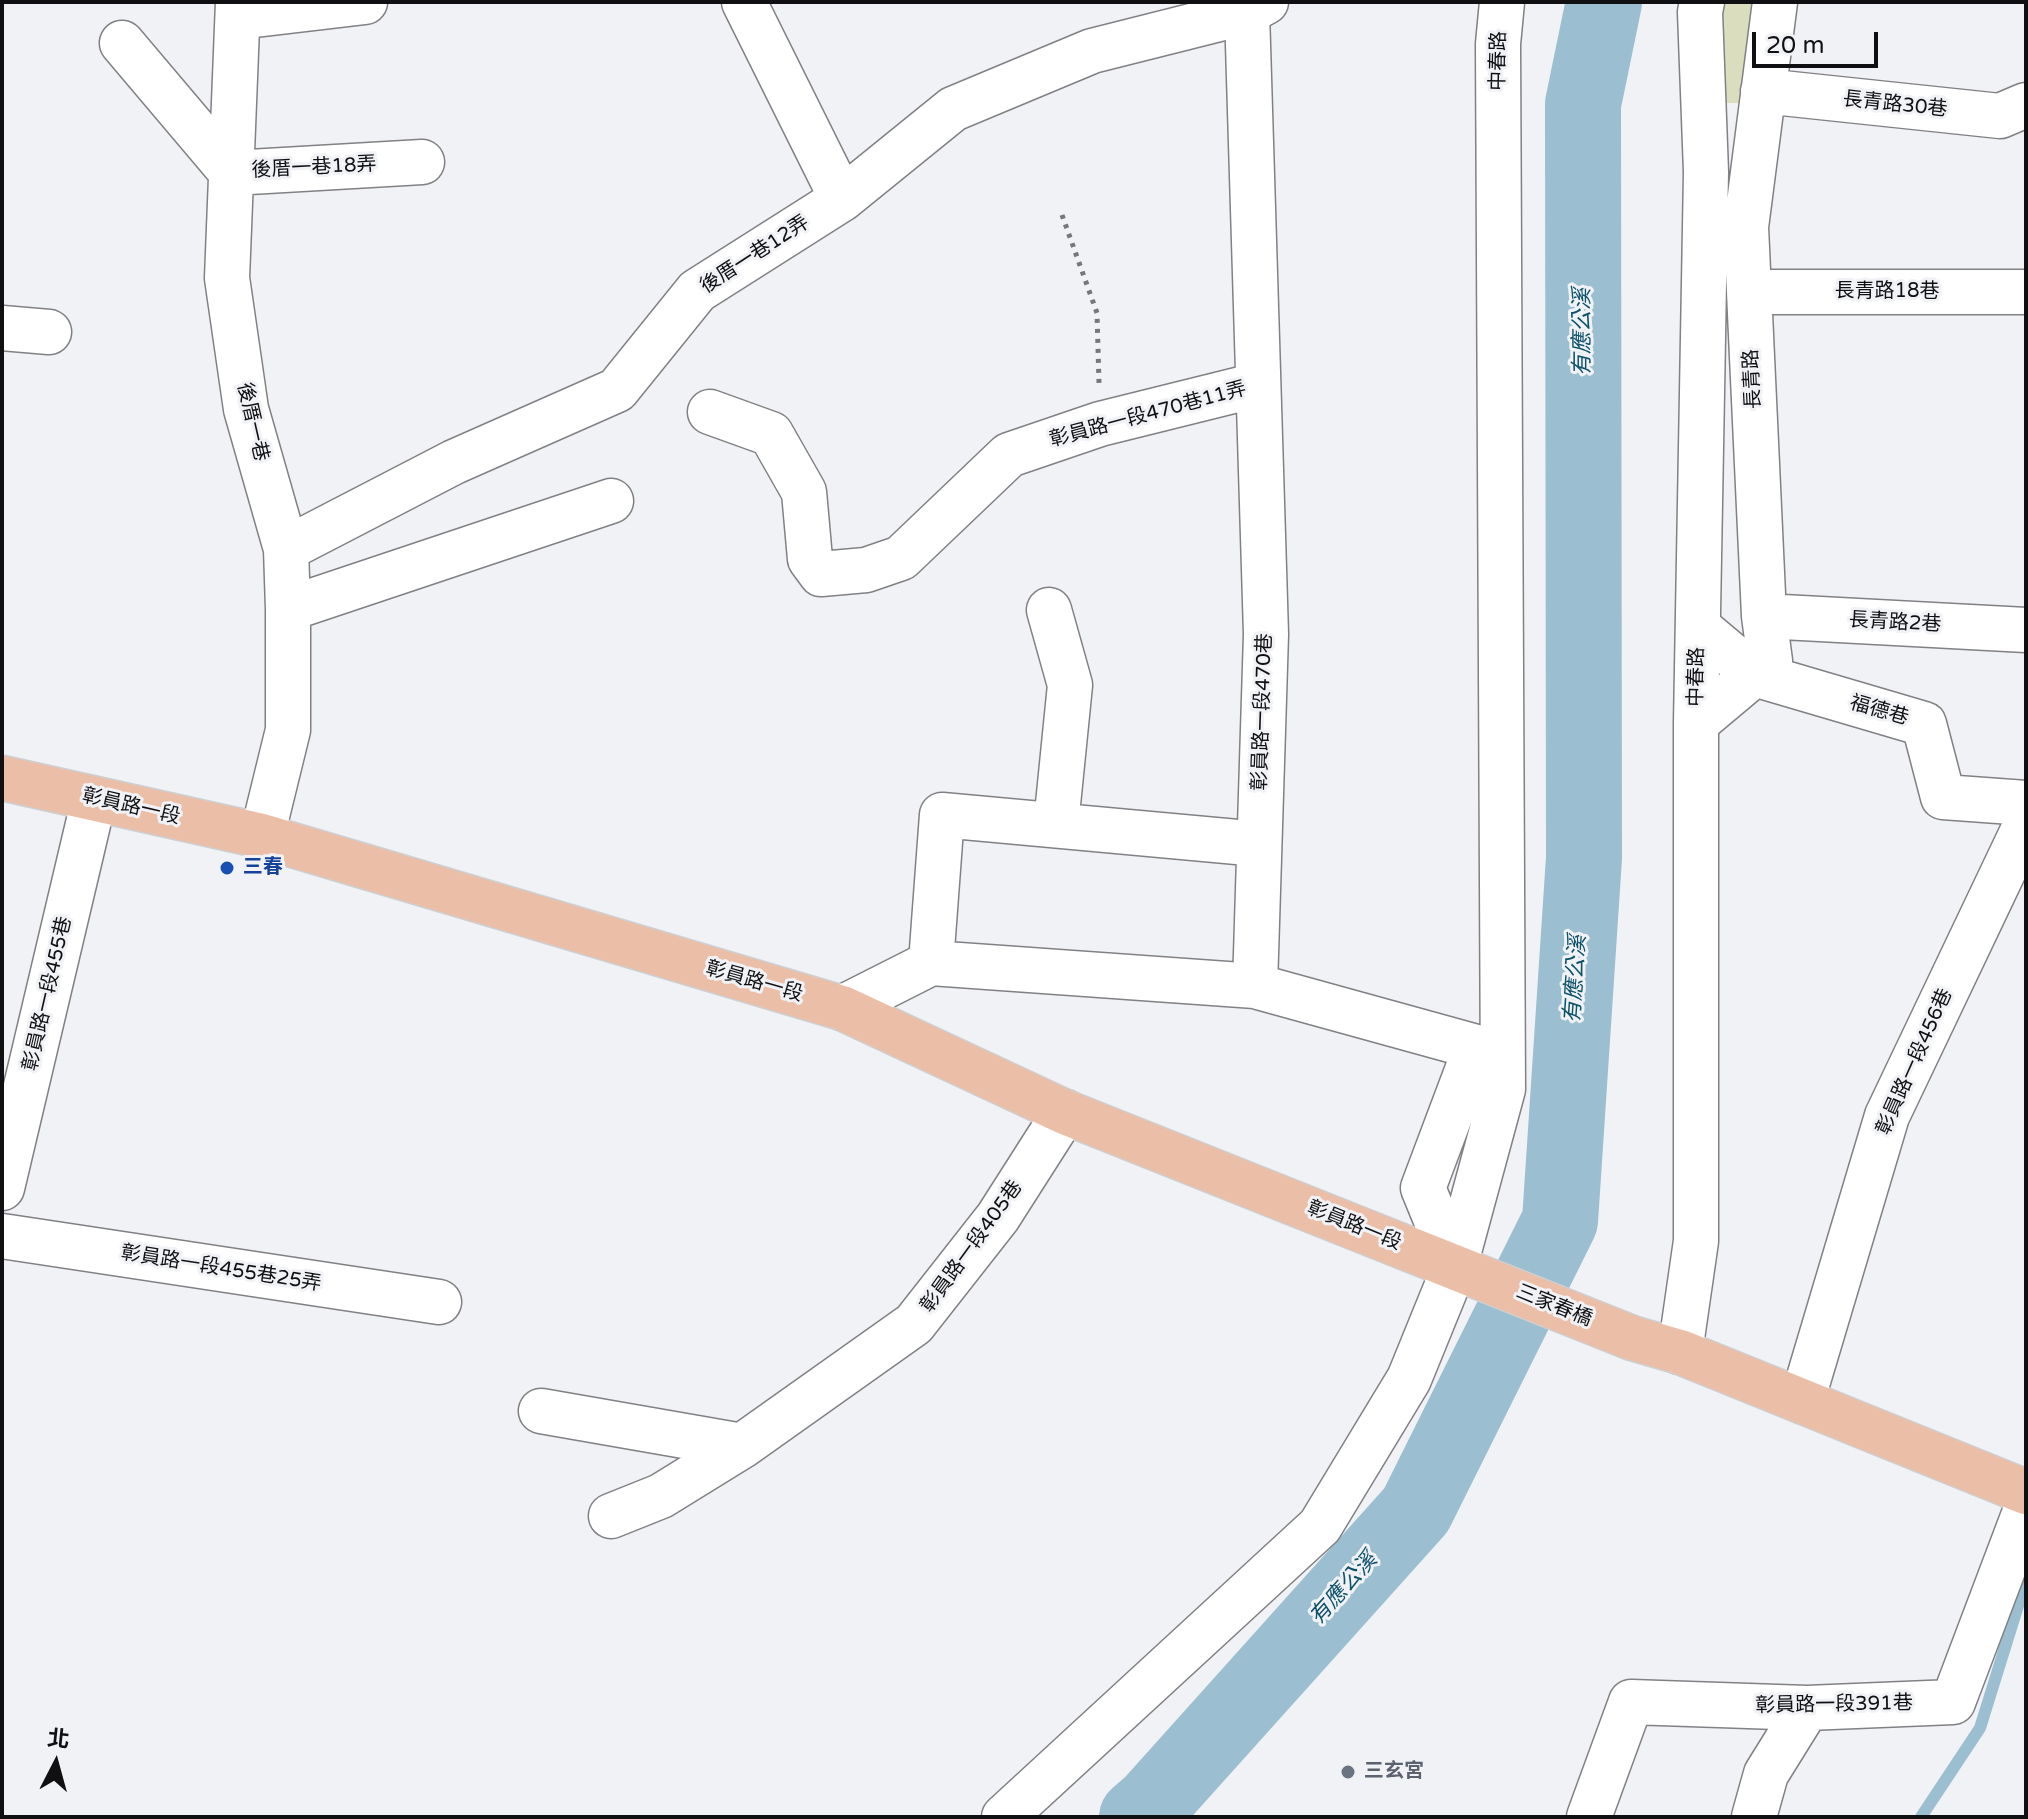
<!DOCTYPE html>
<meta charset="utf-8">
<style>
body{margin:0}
#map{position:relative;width:2028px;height:1819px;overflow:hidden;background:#f1f2f6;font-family:"Varela Round","Noto Sans TC",sans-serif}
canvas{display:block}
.frame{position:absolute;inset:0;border:4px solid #101012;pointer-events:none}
.north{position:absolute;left:16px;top:1723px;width:80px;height:80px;-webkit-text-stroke:6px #f1f2f6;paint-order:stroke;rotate:6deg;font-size:22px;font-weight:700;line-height:32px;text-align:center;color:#101012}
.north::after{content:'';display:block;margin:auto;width:28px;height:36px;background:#101012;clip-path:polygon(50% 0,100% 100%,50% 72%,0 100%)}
.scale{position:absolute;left:1752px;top:32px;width:126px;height:36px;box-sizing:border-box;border:4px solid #101012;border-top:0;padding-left:10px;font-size:24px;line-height:28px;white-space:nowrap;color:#101012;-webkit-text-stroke:6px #f1f2f6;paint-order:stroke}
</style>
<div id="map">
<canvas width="2028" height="1819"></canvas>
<div class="frame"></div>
<div class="north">北</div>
<div class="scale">20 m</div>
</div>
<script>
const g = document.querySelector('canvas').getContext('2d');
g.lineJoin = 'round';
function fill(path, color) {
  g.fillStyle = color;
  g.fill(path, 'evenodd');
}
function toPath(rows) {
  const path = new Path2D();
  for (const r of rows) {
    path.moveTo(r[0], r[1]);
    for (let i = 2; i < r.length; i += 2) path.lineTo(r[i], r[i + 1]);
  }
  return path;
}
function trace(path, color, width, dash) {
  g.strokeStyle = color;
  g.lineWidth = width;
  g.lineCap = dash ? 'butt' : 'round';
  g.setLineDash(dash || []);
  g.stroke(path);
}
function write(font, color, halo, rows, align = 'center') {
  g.font = font + ' "Varela Round","Noto Sans TC",sans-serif';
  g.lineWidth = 6;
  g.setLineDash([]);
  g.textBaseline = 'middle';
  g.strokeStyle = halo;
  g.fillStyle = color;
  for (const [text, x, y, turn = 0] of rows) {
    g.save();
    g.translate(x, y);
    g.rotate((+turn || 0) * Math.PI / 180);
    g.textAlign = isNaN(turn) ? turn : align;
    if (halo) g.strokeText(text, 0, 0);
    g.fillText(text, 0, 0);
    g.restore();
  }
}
const green = toPath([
 [1721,2,1776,2,1761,103,1716,103]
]);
const stream = toPath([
 [1921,1817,1980,1728,2026,1580]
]);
const river = toPath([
 [1137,1817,1153,1803,1416,1510,1560,1221,1584,858,1583,104,1604,2]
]);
const path = toPath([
 [1062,215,1097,313,1099,383]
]);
const minor = toPath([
 [238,2,227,278,246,409,286,549,288,609,288,730,262,836],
 [744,2,842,199],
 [1247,12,1266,634,1255,986],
 [238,17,365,2],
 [122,43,232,173,422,162],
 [1763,91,2000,116,2026,105],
 [1749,292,2026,292],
 [2,328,49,332],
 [710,412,771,434,804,492,810,559,821,574,866,570,901,558,1009,455,1100,424,1257,385],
 [286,549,454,462,617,390,697,291,842,199,953,109,1092,51,1247,12,1266,2],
 [288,609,611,501],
 [1049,610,1070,685,1056,824],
 [1764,616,2026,630],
 [1698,627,1754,674,1924,724,1943,797,2026,803],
 [1696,723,1770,661,1764,616,1746,227,1775,2],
 [931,963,942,815,1259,844],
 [842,1008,931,963,1255,986,1476,1047,1423,1188,1455,1266],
 [2,1188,94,799],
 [2,1236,439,1302],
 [1680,1352,1696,1241,1696,723,1706,172,1700,12,1702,2],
 [1802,1401,1887,1116,2026,824],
 [541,1411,742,1446],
 [611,1516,661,1496,742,1446,914,1324,998,1217,1065,1112],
 [1004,1817,1320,1526,1409,1379,1455,1266,1503,1089,1498,44,1502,2],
 [1589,1817,1631,1702,1807,1708,1953,1702,2026,1509],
 [1754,1817,1766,1774,1807,1708]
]);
const major = toPath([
 [2,778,262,836,842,1008,1065,1112,1632,1338,1680,1352,2026,1492]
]);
const markers = [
 [227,868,8,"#1a4fb4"],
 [1348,1772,8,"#6b7280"]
];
const streetNames = [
 ["中春路",1499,61,-89],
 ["長青路30巷",1895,105,6],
 ["後厝一巷18弄",314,168,-3],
 ["後厝一巷12弄",755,255,-33],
 ["長青路18巷",1887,292],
 ["長青路",1753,379,-93],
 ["彰員路一段470巷11弄",1148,415,-15],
 ["後厝一巷",252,422,77],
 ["長青路2巷",1895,623,3],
 ["中春路",1697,677,-89],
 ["福德巷",1879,711,16],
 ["彰員路一段470巷",1263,712,-88],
 ["彰員路一段",131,807,13],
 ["彰員路一段",754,982,16],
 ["彰員路一段455巷",48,994,-77],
 ["彰員路一段456巷",1915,1062,-66],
 ["彰員路一段",1354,1226,22],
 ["彰員路一段405巷",972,1247,-54],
 ["彰員路一段455巷25弄",221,1269,9],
 ["三家春橋",1554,1306,22],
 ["彰員路一段391巷",1834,1705,-1]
];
const transitNames = [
 ["三春",243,868]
];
const worshipNames = [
 ["三玄宮",1364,1772]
];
const waterNames = [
 ["有應公溪",1583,332,-90],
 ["有應公溪",1576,979,-86],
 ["有應公溪",1344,1589,-48]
];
fill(green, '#dadebe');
trace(stream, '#9bbfd0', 12);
trace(river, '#9bbfd0', 76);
trace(minor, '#818185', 47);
trace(major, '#cfcfd0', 47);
trace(path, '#76777a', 5, [4, 6]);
trace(minor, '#fff', 44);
trace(major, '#ebbea7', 44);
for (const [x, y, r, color] of markers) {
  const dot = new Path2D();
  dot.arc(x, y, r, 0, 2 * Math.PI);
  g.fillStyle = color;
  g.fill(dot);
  trace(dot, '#f1f2f6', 3);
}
write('20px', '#101012', '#f1f2f6', streetNames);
write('bold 20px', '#164399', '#f1f2f6', transitNames, 'left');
write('bold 20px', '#5b616d', '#f1f2f6', worshipNames, 'left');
write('italic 22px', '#0d526b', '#f1f2f6', waterNames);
</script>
